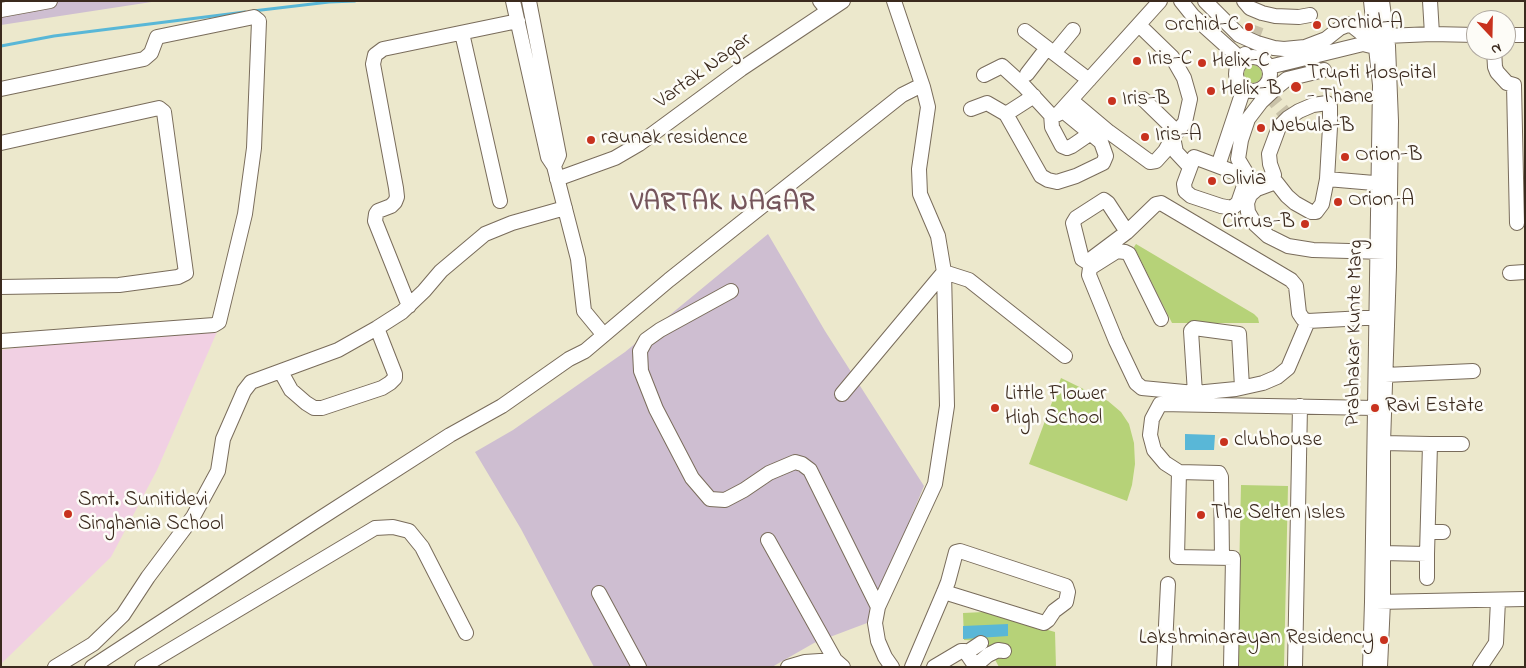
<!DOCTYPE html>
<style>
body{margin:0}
#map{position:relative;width:1526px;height:668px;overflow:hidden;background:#ece8cc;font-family:"Indie Flower",sans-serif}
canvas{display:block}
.frame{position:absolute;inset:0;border:2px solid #3b2a1e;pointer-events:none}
.north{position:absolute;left:1466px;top:10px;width:50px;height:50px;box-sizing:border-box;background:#fdfcf7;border:1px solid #afa8a0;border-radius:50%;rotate:159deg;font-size:14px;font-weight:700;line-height:20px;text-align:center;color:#3b2a1e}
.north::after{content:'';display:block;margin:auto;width:18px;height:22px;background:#c8321e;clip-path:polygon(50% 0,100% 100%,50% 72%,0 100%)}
</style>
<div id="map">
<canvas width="1526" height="668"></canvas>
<div class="frame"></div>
<div class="north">N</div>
</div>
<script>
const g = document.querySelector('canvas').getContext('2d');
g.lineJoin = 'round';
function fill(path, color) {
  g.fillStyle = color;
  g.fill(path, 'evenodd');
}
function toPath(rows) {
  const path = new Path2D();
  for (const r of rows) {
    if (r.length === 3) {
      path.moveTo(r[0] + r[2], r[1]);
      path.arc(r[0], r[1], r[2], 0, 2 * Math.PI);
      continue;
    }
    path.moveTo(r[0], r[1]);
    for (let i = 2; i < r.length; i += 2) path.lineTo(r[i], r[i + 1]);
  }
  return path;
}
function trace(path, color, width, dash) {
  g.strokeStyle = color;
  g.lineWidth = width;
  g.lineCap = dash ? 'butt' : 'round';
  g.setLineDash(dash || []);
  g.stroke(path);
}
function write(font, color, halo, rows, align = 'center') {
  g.font = font + ' "Indie Flower",sans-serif';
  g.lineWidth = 5;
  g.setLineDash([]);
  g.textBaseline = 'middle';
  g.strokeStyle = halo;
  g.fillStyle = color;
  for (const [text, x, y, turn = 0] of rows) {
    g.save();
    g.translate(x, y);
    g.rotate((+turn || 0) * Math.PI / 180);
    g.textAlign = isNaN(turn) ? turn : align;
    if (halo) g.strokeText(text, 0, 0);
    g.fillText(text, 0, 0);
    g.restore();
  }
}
const built = toPath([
 [223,318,157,470,111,557,1,664,1,350]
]);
const industrial = toPath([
 [1,1,158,1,1,25],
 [768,234,825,331,924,486,867,623,814,643,772,667,594,667,521,529,475,452,513,430,625,352]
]);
const green = toPath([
 [1253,74,9],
 [1136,244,1254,314,1258,318,1259,323,1172,323,1134,247],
 [1061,378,1108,401,1121,412,1129,424,1134,443,1135,464,1132,485,1127,501,1029,464],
 [1241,485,1288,486,1284,667,1237,667],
 [984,612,1055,632,1056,667,999,667,985,641,964,640,963,613]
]);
const water = toPath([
 [1185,434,1215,435,1214,450,1185,450],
 [1008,624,1008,636,963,639,963,626]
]);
const stream = toPath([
 [253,11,329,2,355,1],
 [1,46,54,36,245,12]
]);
const minorTunnel = toPath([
 [1252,39,1261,15],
 [1268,93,1286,115]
]);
const minor = toPath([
 [513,1,548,157,554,166,578,259,584,311,603,334],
 [529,1,559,155,554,166],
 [820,1,828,11],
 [1181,1,1193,16,1242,60,1245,54],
 [1205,1,1239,35,1257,43,1274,48,1284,49,1305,47,1326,39,1340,28,1350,24,1360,32,1366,34,1375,33,1383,35],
 [1244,1,1250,8,1262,13,1275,16,1299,17,1310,15],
 [1430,1,1432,34],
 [1,10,50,1],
 [1139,25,1172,57,1184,78,1190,99,1185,122,1173,137,1176,152,1190,167],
 [1025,31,1089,80],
 [462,33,500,201],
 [1506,35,1525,35],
 [1494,50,1495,67,1497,72,1507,83,1514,85,1517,223],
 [1054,53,1073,30],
 [1253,74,17],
 [1269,67,1363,44,1371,46,1376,45,1386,36,1432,34,1476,35],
 [1324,70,1287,79,1277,87,1261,102,1248,119,1241,140,1238,159,1250,179,1257,181,1273,178,1274,175,1270,164,1269,154,1279,127,1288,118,1299,111,1313,105,1327,103],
 [1027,74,1047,48],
 [984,75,1002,66,1024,86,1049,113,1054,116,1058,114,1160,1],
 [1,89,144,59,151,53,157,37,254,17,259,21,254,148,245,214,219,322,214,325,1,341],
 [1143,99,1177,132],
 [1071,100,1109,132,1150,162,1156,161,1165,151,1173,137],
 [1330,106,1330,127,1327,179,1322,204,1316,212,1311,212,1295,203,1287,196,1276,182,1257,189,1250,195,1247,203,1248,212,1255,224,1268,236,1288,246,1313,250,1385,252],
 [971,109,987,103,1006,114,1041,176,1048,180,1057,182,1076,176,1103,163,1106,156,1101,142,1062,110],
 [1006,114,1034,96],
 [1051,114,1052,127,1062,146,1067,148,1072,146,1091,133],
 [1,143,159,108,164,112,186,273,178,277,119,285,1,287],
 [1218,166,1247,177,1238,203,1232,208,1221,206,1191,196,1185,191,1184,184,1194,157,1218,166,1244,88],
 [557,179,615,158,639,144,741,69,843,1],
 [1327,179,1386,184],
 [1127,232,1087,262,1082,259,1073,223,1076,218,1104,200,1108,203,1127,232,1156,204,1161,203,1291,280,1296,286,1299,313,1303,319,1308,321,1383,317],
 [944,272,969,280,1065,356],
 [1510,273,1525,272],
 [731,291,660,330,646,340,640,351,641,371,656,409,692,478,710,499,725,500,744,490,769,473,795,462,802,464,810,470,878,607],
 [409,306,375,221,376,214,378,211,391,206,395,202,397,197,396,188,373,64,375,55,383,49,518,21],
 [1161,319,1129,254,1125,252,1117,251,1090,268,1089,275,1116,341,1136,383,1142,388,1195,393,1236,389,1263,383,1277,377,1288,368,1308,321],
 [281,372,291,390,306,403,314,408,322,408,382,388,390,383,395,378,395,374,377,328],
 [1385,375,1473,371],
 [1195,393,1191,331,1194,328,1239,334,1242,387],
 [842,394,944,272],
 [1430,444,1462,444],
 [1179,472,1219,473,1221,477,1222,558],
 [1428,532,1443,532],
 [768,540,835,660,843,667],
 [1382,553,1427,554,1430,444,1383,443],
 [1427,578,1427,554],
 [599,593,639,667],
 [1376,602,1525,599],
 [966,653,981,643],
 [975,666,988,655,998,650,1004,651],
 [55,667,93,644,123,615,148,577,193,517,218,471,223,439,244,391,251,382,338,350,377,328,402,312,424,291,441,271,485,234,512,223,565,208],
 [92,667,313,523,450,435,502,406,569,359,585,351,669,280,902,95,916,88,923,87],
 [142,667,375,528,393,527,409,531,422,547,466,633],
 [788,667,805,662,835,660],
 [892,667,885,657,878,641,875,623,878,607,935,484,947,406,944,272,938,236,920,194,919,169,928,107,923,87,894,1],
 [912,667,944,592,948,582,956,552,960,551,1066,586,1068,592,1066,602,1054,611,1048,620,1044,623,944,592],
 [934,667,961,651,965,651,976,667],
 [1164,667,1168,584],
 [1231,667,1233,558,1177,557,1179,472,1165,463,1154,450,1150,435,1152,419,1160,404,1375,408],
 [1295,667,1300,406],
 [1370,667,1372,602,1380,85,1371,1],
 [1380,667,1383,602,1383,443,1389,267,1391,121,1388,46,1382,1],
 [1480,667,1496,643,1498,600]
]);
const markers = [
 [1317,25,5,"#c8321e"],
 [1249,27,5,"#c8321e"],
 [1137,61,5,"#c8321e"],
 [1202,63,5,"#c8321e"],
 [1296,87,6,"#c8321e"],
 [1211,91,5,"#c8321e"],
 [1112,101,5,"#c8321e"],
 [1261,128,5,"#c8321e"],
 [1145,137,5,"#c8321e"],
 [591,140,5,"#c8321e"],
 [1345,157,5,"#c8321e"],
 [1212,181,5,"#c8321e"],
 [1338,202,5,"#c8321e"],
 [1305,224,5,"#c8321e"],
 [995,408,5,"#c8321e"],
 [1375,408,5,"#c8321e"],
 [1224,442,5,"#c8321e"],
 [68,514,5,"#c8321e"],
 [1201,515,5,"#c8321e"],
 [1384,640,5,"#c8321e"]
];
const poiNames = [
 ["Orchid-A",1327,25],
 ["Orchid-C",1239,27,"right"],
 ["Iris-C",1147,61],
 ["Helix-C",1212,63],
 ["Trupti Hospital",1307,75],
 ["- Thane",1307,99],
 ["Helix-B",1221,91],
 ["Iris-B",1122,101],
 ["Nebula-B",1271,128],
 ["Iris-A",1155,137],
 ["raunak residence",601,140],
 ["Orion-B",1355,157],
 ["Olivia",1222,181],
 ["Orion-A",1348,202],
 ["Cirrus-B",1295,224,"right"],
 ["Little Flower",1005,396],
 ["High School",1005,420],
 ["Ravi Estate",1385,408],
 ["clubhouse",1234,442],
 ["Smt. Sunitidevi",78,502],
 ["Singhania School",78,526],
 ["The Selten Isles",1211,515],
 ["Lakshminarayan Residency",1374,640,"right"]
];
const streetNames = [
 ["Vartak Nagar",704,72,-36],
 ["Prabhakar Kunte Marg",1356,333,-89]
];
const districtNames = [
 ["VARTAK NAGAR",723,205]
];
fill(built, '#f1d0e3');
fill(industrial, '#cebed1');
fill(green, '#b6d278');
fill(water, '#59b7d7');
trace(stream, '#59b7d7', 3);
trace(minorTunnel, '#c9c2a9', 14, [14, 7]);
trace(minor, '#796c5b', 16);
trace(minor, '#fff', 14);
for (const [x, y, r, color] of markers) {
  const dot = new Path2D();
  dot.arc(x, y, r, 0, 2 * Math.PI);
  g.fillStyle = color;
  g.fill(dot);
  trace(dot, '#fdfcf7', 2);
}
write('21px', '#3b2a1e', '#fdfcf7', poiNames, 'left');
write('21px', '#3b2a1e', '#fdfcf7', streetNames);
g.letterSpacing = '1px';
write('bold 26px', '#76565c', '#fdfcf7', districtNames);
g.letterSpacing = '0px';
</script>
